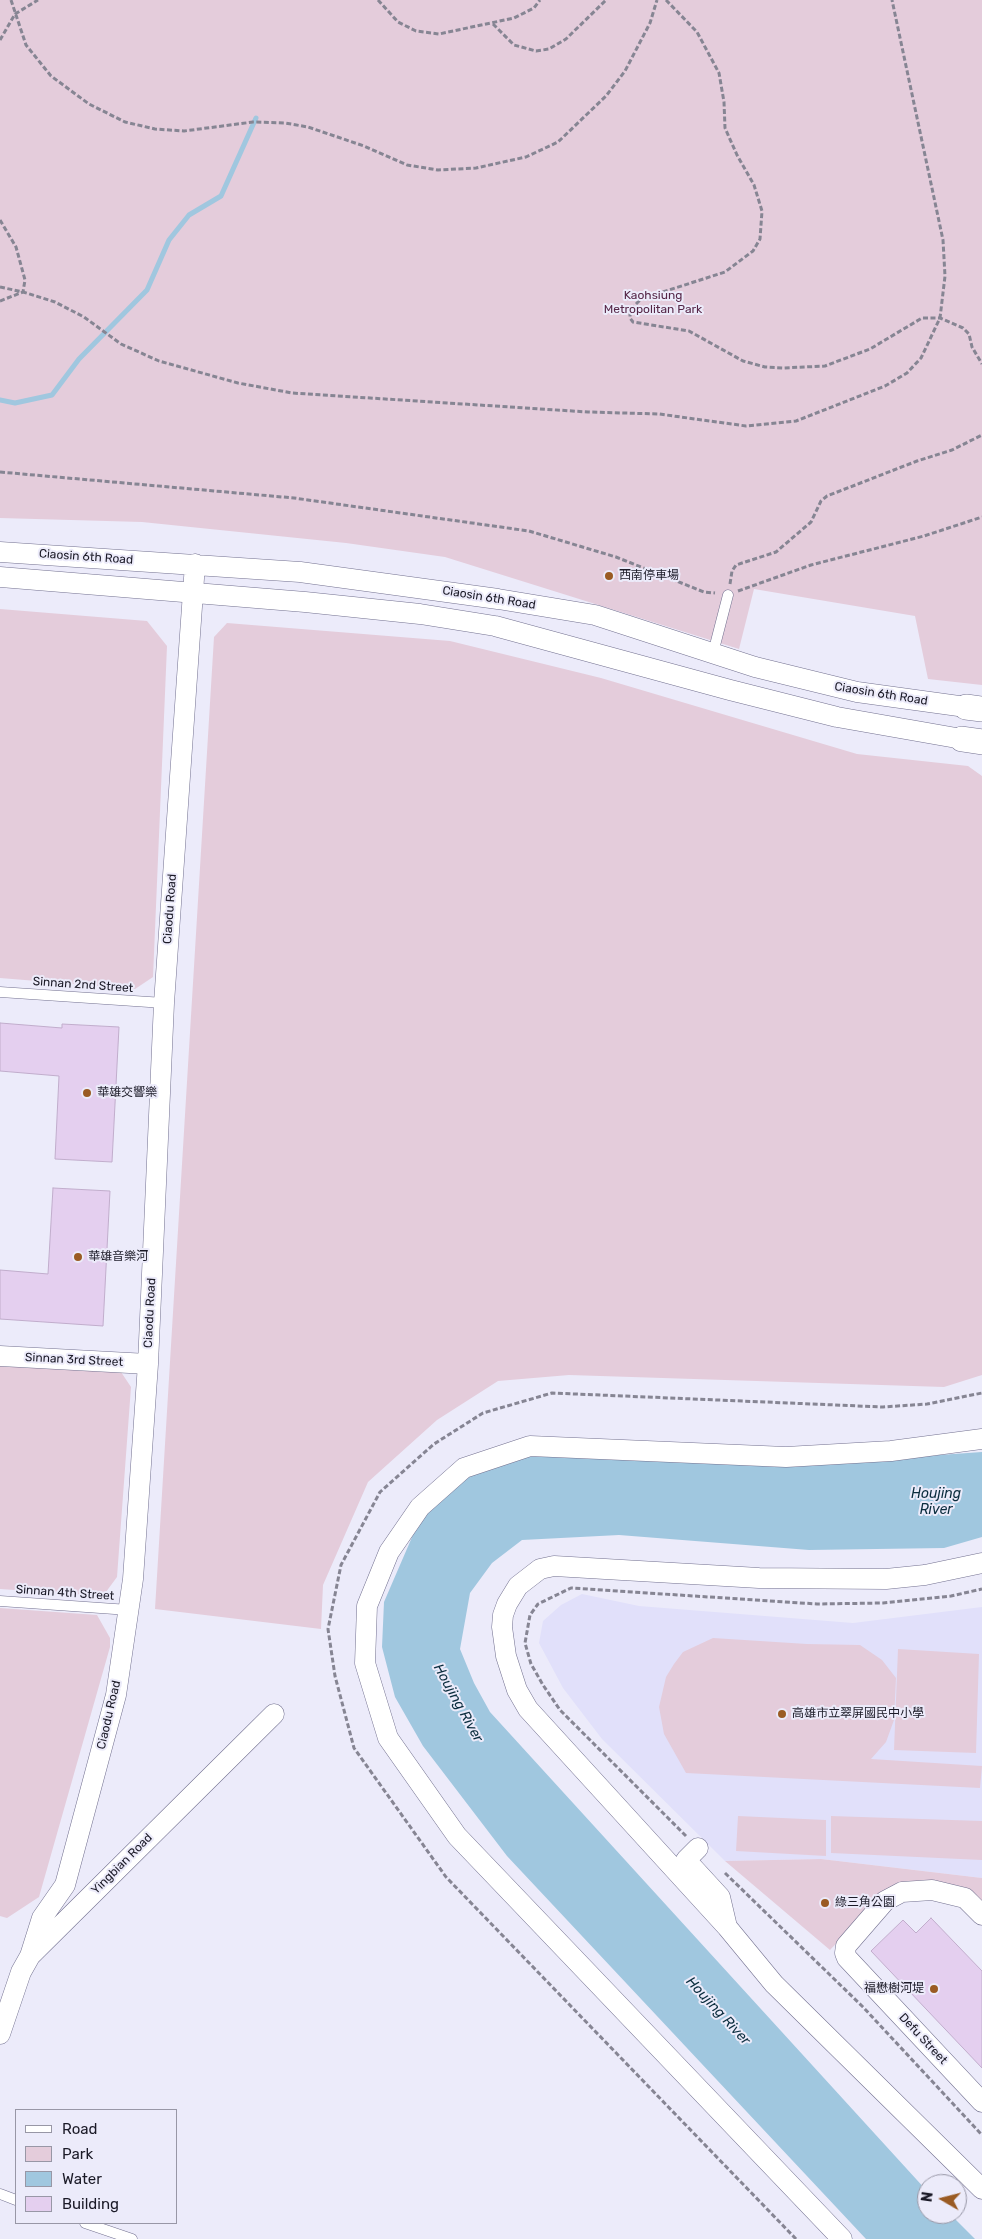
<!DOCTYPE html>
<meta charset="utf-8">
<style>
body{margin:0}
#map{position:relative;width:982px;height:2239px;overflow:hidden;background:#ecebfa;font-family:Rubik,sans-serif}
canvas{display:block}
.legend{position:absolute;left:15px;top:2109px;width:162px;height:115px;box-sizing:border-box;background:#ecebfa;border:1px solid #9897a6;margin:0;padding:6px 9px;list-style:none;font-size:15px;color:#1b1a27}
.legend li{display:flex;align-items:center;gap:10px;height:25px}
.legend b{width:25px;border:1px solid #9897a6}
.north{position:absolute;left:917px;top:2174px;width:50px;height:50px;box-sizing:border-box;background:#ecebfa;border:1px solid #9897a6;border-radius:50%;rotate:278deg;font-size:14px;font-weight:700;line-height:20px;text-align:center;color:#1b1a27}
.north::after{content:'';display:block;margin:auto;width:18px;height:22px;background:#9a5b23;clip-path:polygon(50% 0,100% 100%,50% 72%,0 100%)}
</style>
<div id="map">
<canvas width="982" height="2239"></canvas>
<ul class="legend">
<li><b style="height:6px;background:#fff"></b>Road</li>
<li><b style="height:14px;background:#e4ccdb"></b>Park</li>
<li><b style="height:14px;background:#a0c7df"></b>Water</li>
<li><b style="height:14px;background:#e4cfef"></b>Building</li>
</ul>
<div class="north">N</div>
</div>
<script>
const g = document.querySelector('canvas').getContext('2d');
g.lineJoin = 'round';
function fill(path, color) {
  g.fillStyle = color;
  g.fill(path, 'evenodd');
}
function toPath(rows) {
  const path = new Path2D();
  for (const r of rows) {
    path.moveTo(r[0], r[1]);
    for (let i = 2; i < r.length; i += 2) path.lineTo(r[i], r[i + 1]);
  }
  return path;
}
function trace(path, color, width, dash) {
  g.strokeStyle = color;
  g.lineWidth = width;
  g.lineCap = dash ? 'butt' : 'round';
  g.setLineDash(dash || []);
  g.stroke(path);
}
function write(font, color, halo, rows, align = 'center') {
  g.font = font + ' Rubik,"Noto Sans TC",sans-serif';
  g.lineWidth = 4;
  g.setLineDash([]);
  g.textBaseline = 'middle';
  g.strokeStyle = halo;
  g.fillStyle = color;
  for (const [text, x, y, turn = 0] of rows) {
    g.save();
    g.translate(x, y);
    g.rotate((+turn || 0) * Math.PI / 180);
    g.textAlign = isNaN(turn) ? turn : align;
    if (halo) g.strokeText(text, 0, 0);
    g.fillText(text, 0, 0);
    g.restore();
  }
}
const built = toPath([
 [582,1594,639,1606,853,1623,982,1607,982,1878,821,1859,725,1861,602,1739,563,1688,539,1643,543,1621,561,1605]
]);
const green = toPath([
 [0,0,982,0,982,685,928,679,915,616,754,589,739,649,445,557,346,543,142,522,0,518],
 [0,609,147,621,167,646,153,977,135,989,0,978],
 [227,623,450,641,601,678,857,754,968,766,982,776,982,1375,944,1387,569,1375,498,1381,437,1420,368,1482,323,1585,321,1629,155,1609,214,637],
 [0,1366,121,1372,131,1387,117,1577,103,1596,0,1589],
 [0,1608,97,1615,110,1638,110,1647,39,1897,7,1918,0,1916],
 [713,1638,807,1644,860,1645,882,1660,896,1678,894,1720,886,1742,871,1759,982,1766,980,1788,686,1773,664,1734,659,1707,666,1677,674,1664,683,1652],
 [898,1649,979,1654,976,1753,894,1750],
 [738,1816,826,1820,826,1856,736,1851],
 [831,1816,982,1821,982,1860,831,1853],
 [821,1859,982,1878,982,1911,963,1893,883,1894,830,1950,725,1861]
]);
const water = toPath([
 [540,1451,826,1463,982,1452,982,1537,944,1548,809,1550,619,1535,522,1540,492,1563,470,1593,460,1649,474,1683,490,1712,927,2191,927,2214,950,2214,975,2239,866,2239,507,1856,423,1746,395,1697,382,1647,384,1602,419,1521,475,1469]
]);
const stream = toPath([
 [0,400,15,403,52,395,79,359,147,290,169,240,189,215,221,196,256,118]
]);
const building = toPath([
 [0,1023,62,1028,62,1024,119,1027,112,1162,55,1159,59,1076,0,1071,0,1023],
 [53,1188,110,1191,103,1326,0,1319,0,1270,48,1274,53,1188],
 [931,1918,982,1971,982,2068,871,1951,903,1920,916,1933,931,1918]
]);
const path = toPath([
 [11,0,26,45,51,76,89,104,125,122,155,129,184,131,253,122,285,123,308,127,364,146,407,165,438,170,476,168,526,157,558,142,606,96,625,71,650,23,657,0],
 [378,0,398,22,416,31,439,34,514,18,534,8,540,0],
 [666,0,697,32,719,73,724,102,725,128,737,155,754,185,762,211,760,239,753,251,725,272,641,299,630,310,630,318,633,322,689,331,743,361,765,367,784,368,825,366,870,349,922,318,940,318,963,328,969,334,972,347,982,364],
 [493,24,514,45,536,51,549,49,566,39,606,0],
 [0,40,15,14,38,0],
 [0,220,16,247,25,280,23,292],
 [0,287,23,292,55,302,84,317,121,344,159,361,238,383,292,393,588,412,659,414,746,426,796,421,885,386,907,373,921,358,940,318,945,276,943,240,892,0],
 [0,301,23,292],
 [0,472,294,498,529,531,616,557,704,592,715,593],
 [730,584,732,571,736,565,776,552,811,522,821,501,827,496,917,461,952,450,982,435],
 [738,591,811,565,924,536,982,517],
 [686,1836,560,1710,543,1685,531,1664,525,1643,530,1615,538,1604,571,1588,817,1604,883,1603,951,1596,982,1589],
 [725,1873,863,2007,982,2135],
 [796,2239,446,1877,354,1748,335,1676,328,1629,341,1565,380,1492,434,1444,483,1413,552,1393,883,1407,927,1404,982,1393]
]);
const service = toPath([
 [713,653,728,595],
 [0,992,164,1003],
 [0,1601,129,1610],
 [0,2194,16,2200],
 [85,2223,132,2239]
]);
const minor = toPath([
 [0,552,300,572,498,599,595,615,755,667,857,692,966,707],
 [0,577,305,602,420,614,495,626,730,690,837,717,962,739],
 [0,1356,148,1364],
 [982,1563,925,1575,886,1579,759,1578,554,1566,540,1569,518,1586,507,1604,503,1615,502,1627,506,1656,517,1690,528,1709,727,1927,774,1984,982,2189],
 [698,1848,686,1860,720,1897,727,1927],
 [982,1915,965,1898,932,1890,902,1892,885,1901,846,1946,845,1953,847,1958,982,2102],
 [30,1956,42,1918,65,1885,116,1695,133,1579,148,1364,164,1003,195,564],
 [0,2034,21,1972,30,1956,274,1714],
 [842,2239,457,1836,388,1738,365,1663,367,1606,389,1552,420,1507,464,1468,530,1446,786,1457,891,1451,982,1439]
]);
const tertiary = toPath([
 [966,707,982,709],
 [962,739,982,742]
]);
const markers = [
 [609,576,5,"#9a5b23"],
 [87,1093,5,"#9a5b23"],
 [78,1257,5,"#9a5b23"],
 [782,1714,5,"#9a5b23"],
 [825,1903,5,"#9a5b23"],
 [934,1989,5,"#9a5b23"]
];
const parkNames = [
 ["Kaohsiung",653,296],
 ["Metropolitan Park",653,310]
];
const streetNames = [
 ["Ciaosin 6th Road",86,557,4],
 ["Ciaosin 6th Road",489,598,9],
 ["Ciaosin 6th Road",881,694,9],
 ["Ciaodu Road",170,909,-86],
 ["Sinnan 2nd Street",83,985,4],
 ["Ciaodu Road",150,1313,-87],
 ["Sinnan 3rd Street",74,1360,3],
 ["Sinnan 4th Street",65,1593,4],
 ["Ciaodu Road",109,1715,-77],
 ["Yingbian Road",122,1864,-45],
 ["Defu Street",923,2039,47]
];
const poiNames = [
 ["西南停車場",619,576],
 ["華雄交響樂",97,1093],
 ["華雄音樂河",88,1257],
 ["高雄市立翠屏國民中小學",792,1714],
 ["綠三角公園",835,1903],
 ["福懋樹河堤",924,1989,"right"]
];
const waterNames = [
 ["Houjing",936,1494],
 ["River",936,1510],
 ["Houjing River",458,1703,61],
 ["Houjing River",718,2011,47]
];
fill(built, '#e1e0fa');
fill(green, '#e4ccdb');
fill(water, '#a0c7df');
trace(stream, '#a0c7df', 5);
fill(building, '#e4cfef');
trace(building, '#c1adcc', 1);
trace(service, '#737190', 11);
trace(minor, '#737190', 21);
trace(tertiary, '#737190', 26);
trace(path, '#868593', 3, [5, 2.5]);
trace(service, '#fff', 10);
trace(minor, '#fff', 20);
trace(tertiary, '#fff', 25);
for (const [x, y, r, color] of markers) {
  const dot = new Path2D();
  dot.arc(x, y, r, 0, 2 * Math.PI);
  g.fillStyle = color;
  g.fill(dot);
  trace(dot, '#ecebfa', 2);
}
write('12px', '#562748', '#ecebfa', parkNames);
write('12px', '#1b1a27', '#ecebfa', streetNames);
write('12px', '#1b1a27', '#ecebfa', poiNames, 'left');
write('italic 14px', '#0b2d3e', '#ecebfa', waterNames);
</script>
